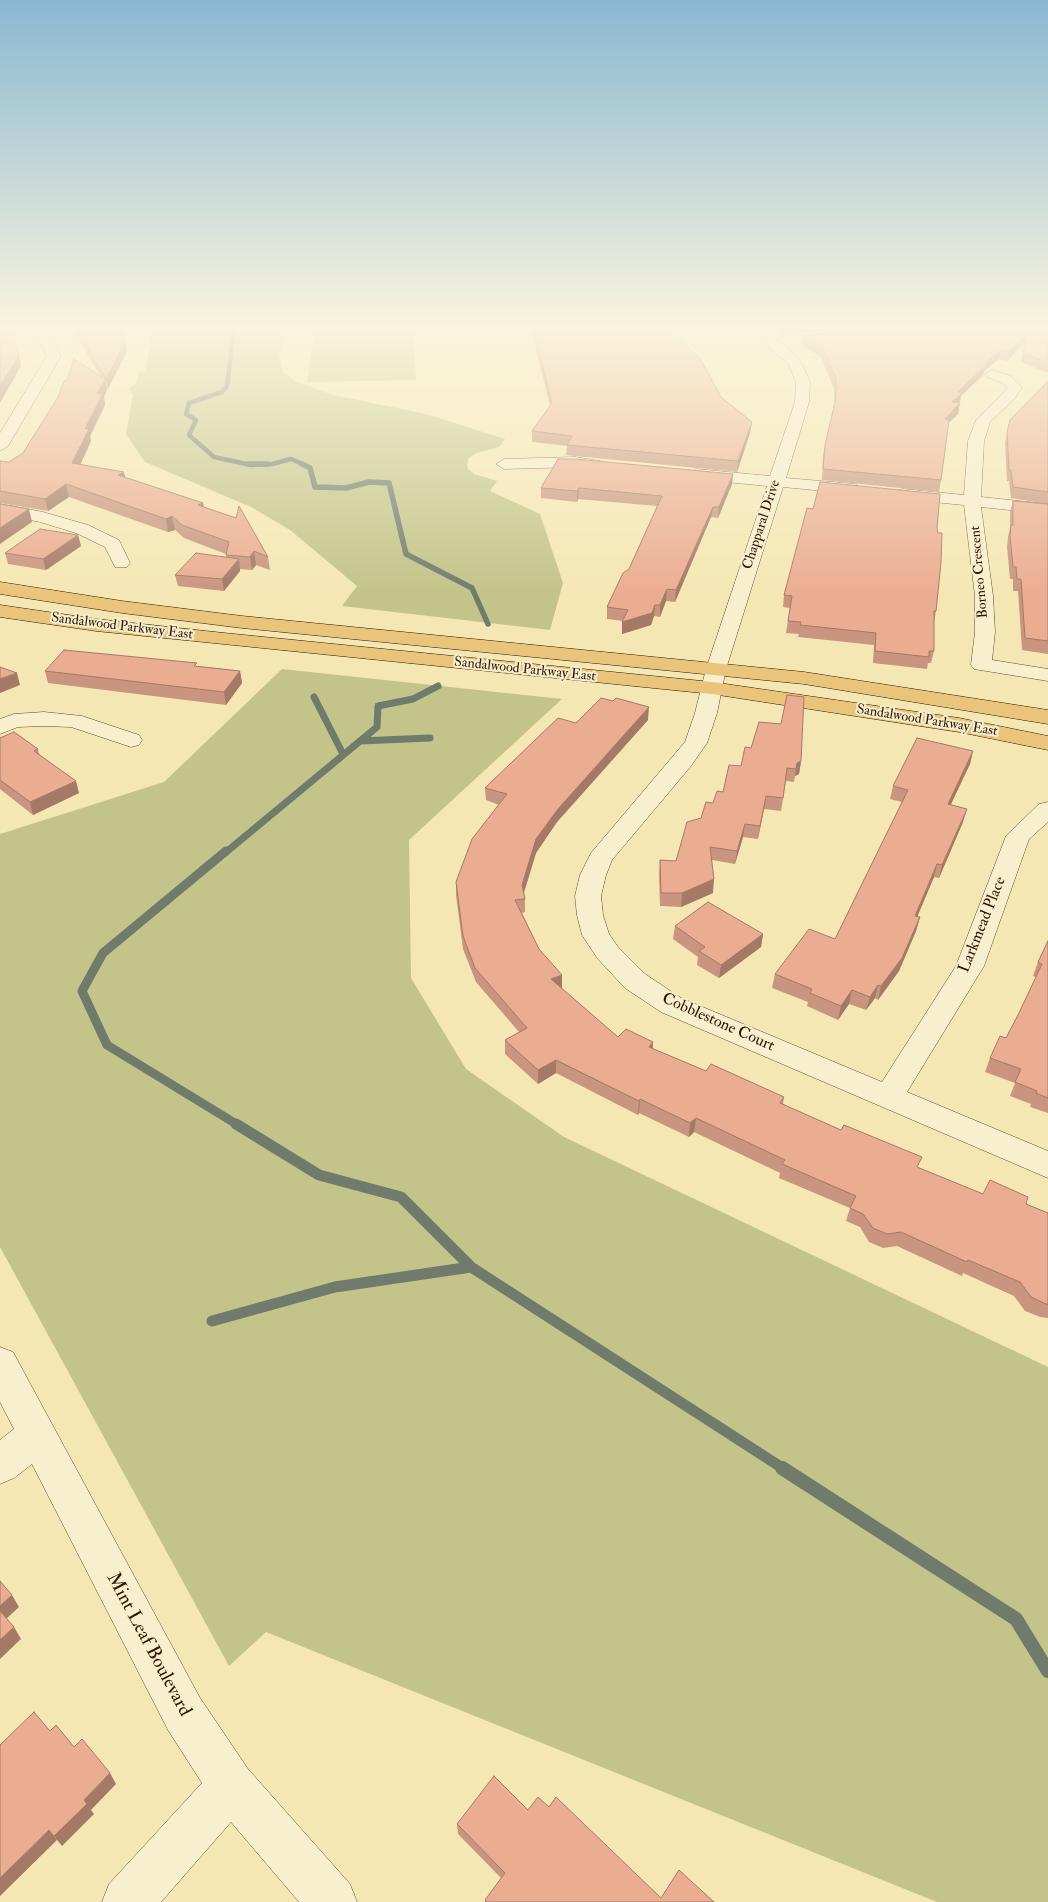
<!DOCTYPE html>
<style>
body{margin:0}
canvas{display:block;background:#f5e7b4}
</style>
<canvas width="1048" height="1902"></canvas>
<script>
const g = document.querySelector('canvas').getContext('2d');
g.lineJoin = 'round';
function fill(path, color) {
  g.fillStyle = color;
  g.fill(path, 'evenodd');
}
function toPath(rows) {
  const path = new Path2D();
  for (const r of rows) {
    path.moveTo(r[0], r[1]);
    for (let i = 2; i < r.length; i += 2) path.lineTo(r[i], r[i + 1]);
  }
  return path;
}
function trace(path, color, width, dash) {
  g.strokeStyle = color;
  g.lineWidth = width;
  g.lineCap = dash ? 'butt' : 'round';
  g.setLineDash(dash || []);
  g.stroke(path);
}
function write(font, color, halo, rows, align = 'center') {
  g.font = font + ' "IM FELL Double Pica",serif';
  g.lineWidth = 4;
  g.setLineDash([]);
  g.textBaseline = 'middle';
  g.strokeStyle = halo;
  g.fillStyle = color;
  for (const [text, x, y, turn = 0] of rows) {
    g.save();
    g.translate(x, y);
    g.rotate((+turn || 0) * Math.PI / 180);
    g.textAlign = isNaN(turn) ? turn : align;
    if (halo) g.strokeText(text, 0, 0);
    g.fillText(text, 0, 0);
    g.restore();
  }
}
const green = toPath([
 [153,329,281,329,284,338,279,357,283,372,295,381,333,395,426,414,505,439,499,447,476,453,469,458,467,464,468,469,474,474,497,481,490,491,540,514,563,583,550,630,342,606,357,586,290,530,251,507,145,462,126,434,133,395,129,388,136,384,139,373,145,371],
 [315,329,414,329,416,380,307,382],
 [282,669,562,699,409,840,411,978,466,1069,564,1137,1048,1367,1048,1902,937,1902,266,1632,229,1666,0,1247,0,834,164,782]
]);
const streamFar5 = toPath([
 [234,329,227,386,222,392,189,403,186,414,196,420,189,435,214,457,251,465,272,464,291,459,305,465]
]);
const streamFar4 = toPath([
 [247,464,268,464],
 [302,464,310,468,315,487,346,488,369,482,389,483,406,554,472,588,488,624]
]);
const streamFar3 = toPath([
 [314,697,343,754],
 [360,741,430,738],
 [225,853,377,727,378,706,413,699,438,686]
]);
const streamFar2 = toPath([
 [226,851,103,953,82,991,107,1045,238,1125]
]);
const streamFar1 = toPath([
 [236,1124,319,1175,401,1197,471,1267,784,1469],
 [212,1321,335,1287,471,1267]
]);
const stream = toPath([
 [782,1468,1016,1619,1048,1671]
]);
const minor = toPath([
 [27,329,40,329,54,343,61,356,8,446,0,451,0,433,47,356,43,347,27,329],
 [749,329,763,329,787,347,802,364,810,382,809,402,786,478,855,484,863,489,855,494,783,487,726,669,717,713,707,743,691,766,612,860,606,875,601,896,603,915,609,934,618,947,645,974,681,998,882,1082,956,966,1006,836,1039,804,1048,802,1048,822,1029,839,984,966,907,1092,1048,1151,1048,1178,661,1012,625,988,598,959,582,935,577,915,575,896,580,875,591,853,685,742,695,713,706,669,767,486,696,479,688,474,696,469,770,476,795,402,796,382,789,365,749,329],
 [992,370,1011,376,1022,387,1015,398,990,422,984,441,981,497,1048,504,1048,514,981,507,993,596,995,632,992,660,1048,669,1048,681,974,669,971,665,975,632,975,596,964,505,903,499,897,497,895,494,897,491,903,489,964,495,968,441,976,420,1008,388,1001,382,987,377,985,374,992,370],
 [575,457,600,461,602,464,594,469,575,467,504,469,496,464,504,459,575,457],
 [0,504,43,512,88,525,119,540,130,563,127,567,115,567,105,547,76,533,40,522,0,514,0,504],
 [44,712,82,716,139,735,142,740,139,745,131,747,71,727,44,726,18,727,0,734,0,719,14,714,44,712],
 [0,1347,13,1352,200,1698,248,1769,350,1884,357,1902,299,1902,231,1822,161,1902,102,1902,109,1884,202,1783,168,1730,32,1464,14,1478,0,1484,0,1440,14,1429,0,1402,0,1347]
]);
const major = toPath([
 [0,582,122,601,242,616,804,672,1048,710,1048,724,804,684,242,628,122,613,0,594,0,582],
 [0,605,96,619,224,633,712,682,959,718,1048,736,1048,750,959,732,712,694,96,631,0,617,0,605]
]);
const wall = toPath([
 [73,329,120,329,125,342,127,351,108,389,106,386,107,390,104,397,105,405,90,436,91,441,80,465,125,478,203,503,204,507,268,557,270,570,256,565,252,570,240,569,240,571,224,591,178,586,175,575,226,557,226,554,184,538,175,530,168,532,69,497,48,511,0,503,0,461,9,462,23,453,100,376],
 [531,329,666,329,721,397,750,433,737,472,566,455,567,446,532,442,532,431,550,406],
 [773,329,838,329,783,335],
 [1048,329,1048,373,1021,362,1025,342,1007,361,999,359,985,370,983,375,961,396,958,414,948,423,941,480,939,492,822,480,823,456,825,445,834,405,834,389,821,357,801,345,802,336],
 [1048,381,1048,504,1011,498,1009,481,1007,481,1005,443,1010,420],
 [732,484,718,518,711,517,675,602,666,601,660,617,654,616,651,625,622,634,623,621,607,619,607,607,629,569,657,506,578,499,577,502,541,498,541,488],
 [1013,501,1048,504,1048,654,1022,650,1018,591,1013,591,1013,579,1010,579,1007,547,1008,537,1010,527,1010,512],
 [937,528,936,611,934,622,934,651,931,663,928,663,927,669,873,663,874,645,798,637,799,634,786,633,790,608,783,607,784,595],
 [78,535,81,546,46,570,8,564,5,553],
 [197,666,240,671,242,683,226,705,48,683,45,671],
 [648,720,557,822,536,853,524,893,525,899,525,912,522,913,539,949,562,989,618,1037,653,1042,653,1049,706,1071,784,1097,783,1104,919,1168,983,1194,1026,1204,1048,1213,1048,1318,1040,1317,1025,1311,1014,1296,963,1273,962,1276,897,1246,883,1248,869,1242,860,1227,846,1221,850,1208,779,1178,780,1173,694,1132,689,1137,639,1113,638,1115,556,1073,538,1084,505,1054,505,1040,519,1032,476,982,463,949,456,895,456,882,499,805,486,800,485,788,576,723],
 [0,738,38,749,39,754,79,793,33,815,0,789],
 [973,751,970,764,950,804,963,822,939,878,934,877,917,917,920,917,916,931,899,971,878,1000,875,998,866,1010,849,1004,838,1020,807,1006,808,1002,772,988,775,974,835,939,902,802,890,799,893,786],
 [801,761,799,774,795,776,794,782,786,781,781,811,764,809,758,839,743,837,735,864,712,860,713,893,681,907,660,906,659,874,660,860,676,861,701,818,723,792,741,766],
 [675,926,763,934,761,947,719,978,697,965,698,957,673,939],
 [1048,941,1048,1113,1030,1107,1031,1104,1010,1096,1015,1083,985,1072,990,1058,1006,1038,1019,1013,1036,977,1033,976,1038,962],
 [549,1807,661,1898,714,1902,485,1902,485,1900,501,1878,458,1834,457,1824,528,1810]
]);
const shadedWall = toPath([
 [784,329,838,329,783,335],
 [1027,333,1025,342,1007,361,1009,351],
 [125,342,127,351,108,389,106,379],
 [1001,350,999,359,985,370,983,375,961,396,958,414,942,429,945,419,952,402,958,392,988,360],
 [19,355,21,366,0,403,0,386],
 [105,379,107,390,104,397,105,405,90,436,91,441,75,476,72,463,97,394],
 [752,422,750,433,737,472,738,461],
 [124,472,127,485,118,475],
 [733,474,732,484,718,518,719,507],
 [66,484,69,497,48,511,45,499],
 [579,488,578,499,577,502,577,491],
 [203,503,205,516,198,505],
 [713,507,711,517,675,602,676,590],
 [29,509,32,522,0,544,0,528],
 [172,516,175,530,168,532,166,519],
 [78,535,81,546,46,570,43,559],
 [254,551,256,565,252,570,250,557],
 [239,559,240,571,224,591,222,579],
 [667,589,666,601,660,617,660,605],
 [655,605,654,616,651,625,622,634,622,622],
 [240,671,242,683,226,705,224,692],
 [17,673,20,685,0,693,0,679],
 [649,707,648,720,557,822,536,853,522,898,522,885,536,839,558,809],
 [973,751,970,764,945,817,948,804],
 [801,761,799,774,795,776,797,763],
 [76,781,79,793,33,815,30,802],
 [766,796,764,809,758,839,760,826],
 [967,809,963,822,939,878,942,865],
 [745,824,743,837,735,864,737,851],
 [937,864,934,877,912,929,915,916],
 [714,879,713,893,681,907,682,893],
 [920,917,916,931,899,971,878,1000,881,986],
 [763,934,761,947,719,978,721,965],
 [562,975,562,989,551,979],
 [878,985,875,998,866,1010,870,997],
 [852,990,849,1004,838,1020,841,1006],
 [653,1042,652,1056,649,1047],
 [556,1060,556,1073,538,1084,538,1070],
 [640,1099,639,1113,638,1115,639,1101],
 [696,1118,694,1132,689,1137,690,1123],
 [12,1595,19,1607,5,1620,0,1613,0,1606],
 [14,1627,21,1639,0,1659,0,1640],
 [110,1773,116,1784,91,1810,94,1814,62,1846,54,1836,84,1800],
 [49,1830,57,1840,0,1896,0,1878]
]);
const building = toPath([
 [0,329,11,329,19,355,0,386,0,329],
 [77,329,120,329,125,342,106,379,77,329],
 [533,329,666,329,700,358,721,397,752,422,738,461,567,445,572,436,532,431,552,403,533,329],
 [854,329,1048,329,1048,363,1023,353,1027,333,1009,351,1001,350,988,360,986,365,958,392,962,393,952,402,960,403,945,419,949,420,941,480,823,469,825,445,836,398,836,379,823,348,802,336,854,329],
 [74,359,105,379,97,394,103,393,85,429,89,429,72,463,124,472,118,475,203,503,198,505,236,518,239,506,268,557,254,551,250,557,226,555,229,542,182,525,172,516,166,519,66,484,45,499,0,491,0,461,9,462,23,453,58,397,64,381,67,380,74,359],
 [1048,381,1048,492,1013,487,1011,470,1009,470,1007,432,1010,420,1048,381],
 [558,459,575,459,733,474,719,507,713,507,676,590,667,589,660,605,655,605,652,613,622,622,628,610,607,607,623,573,629,569,662,496,579,488,577,491,541,488,558,459],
 [820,482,940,494,937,528,938,533,942,533,941,563,936,611,934,611,934,651,929,651,929,657,875,651,876,633,800,625,801,622,788,621,792,596,784,595,807,508,813,509,820,482],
 [1013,501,1048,504,1048,641,1025,638,1021,579,1017,579,1016,567,1013,567,1010,535,1011,525,1013,525,1013,501],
 [0,504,29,509,0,528,0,504],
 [40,529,78,535,43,559,5,553,40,529],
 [196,553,239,559,222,579,175,575,196,553],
 [64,650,197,663,194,666,240,671,224,692,45,671,64,650],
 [0,667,17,673,0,679,0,667],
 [787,695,804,697,801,761,797,763,796,769,787,768,783,798,766,796,760,826,745,824,737,851,710,847,714,879,682,893,661,893,660,860,676,861,687,822,701,818,706,802,713,803,717,791,723,792,729,765,741,766,745,747,751,748,759,722,781,724,787,695],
 [601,698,613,701,616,698,649,707,558,809,536,839,522,885,525,899,515,900,539,949,562,975,551,979,618,1037,626,1029,653,1042,649,1047,706,1071,711,1064,784,1097,780,1103,841,1130,844,1125,922,1157,917,1167,983,1194,990,1180,1028,1197,1026,1204,1048,1213,1048,1304,1046,1304,1031,1297,1020,1282,968,1260,967,1262,901,1232,887,1234,873,1228,863,1214,850,1208,856,1196,782,1164,785,1160,696,1118,690,1123,640,1099,639,1101,556,1060,538,1070,505,1040,527,1028,475,968,463,936,456,882,472,839,507,794,485,788,558,718,576,723,601,698],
 [14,732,38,749,34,751,76,781,30,802,0,780,0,738,14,732],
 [917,738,973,751,948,804,967,809,942,865,937,864,915,916,920,917,902,958,881,986,878,985,870,997,852,990,841,1006,810,993,812,989,775,974,809,929,835,939,908,790,893,786,917,738],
 [708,902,763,934,721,965,699,951,705,947,675,926,708,902],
 [1048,941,1048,1098,1036,1093,1037,1091,1015,1082,1021,1069,990,1058,1000,1036,1006,1038,1019,1013,1042,964,1038,962,1048,941],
 [0,1581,12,1595,0,1606,0,1581],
 [0,1611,14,1627,0,1640,0,1611],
 [34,1712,50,1731,56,1725,74,1747,82,1739,110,1773,84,1800,87,1804,54,1836,49,1830,0,1878,0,1745,34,1712],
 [494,1776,528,1810,538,1797,549,1807,556,1797,661,1898,679,1870,714,1902,487,1902,485,1900,505,1873,457,1824,494,1776]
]);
const farStreetnames = [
 ["Chapparal Drive",762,525,-72],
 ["Borneo Crescent",980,572,-95],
 ["Sandalwood Parkway East",122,627,7],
 ["Sandalwood Parkway East",525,670,6],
 ["Sandalwood Parkway East",927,721,9]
];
const streetNames = [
 ["Larkmead Place",983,925,-68],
 ["Cobblestone Court",718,1023,24]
];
const nearStreetnames = [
 ["Mint Leaf Boulevard",148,1645,62]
];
fill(green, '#c2c489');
trace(streamFar5, '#707b6c', 4.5);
trace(streamFar4, '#707b6c', 5.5);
trace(streamFar3, '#707b6c', 7);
trace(streamFar2, '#707b6c', 9);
trace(streamFar1, '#707b6c', 11);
trace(stream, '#707b6c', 14);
trace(minor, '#5f4a2f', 1);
trace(major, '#2d1603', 1);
fill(minor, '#f8efce');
fill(major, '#eac47a');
fill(wall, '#ca957e');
fill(shadedWall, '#a47966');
fill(building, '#ebad92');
trace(building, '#a47966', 1);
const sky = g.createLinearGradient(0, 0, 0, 595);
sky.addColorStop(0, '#8ab8d2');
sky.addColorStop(0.55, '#faf4dd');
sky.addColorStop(1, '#faf4dd00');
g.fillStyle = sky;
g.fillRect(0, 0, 1048, 595);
write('14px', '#2d1603', '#f8efce', farStreetnames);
write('16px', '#2d1603', '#f8efce', streetNames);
write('19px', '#2d1603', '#f8efce', nearStreetnames);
</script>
